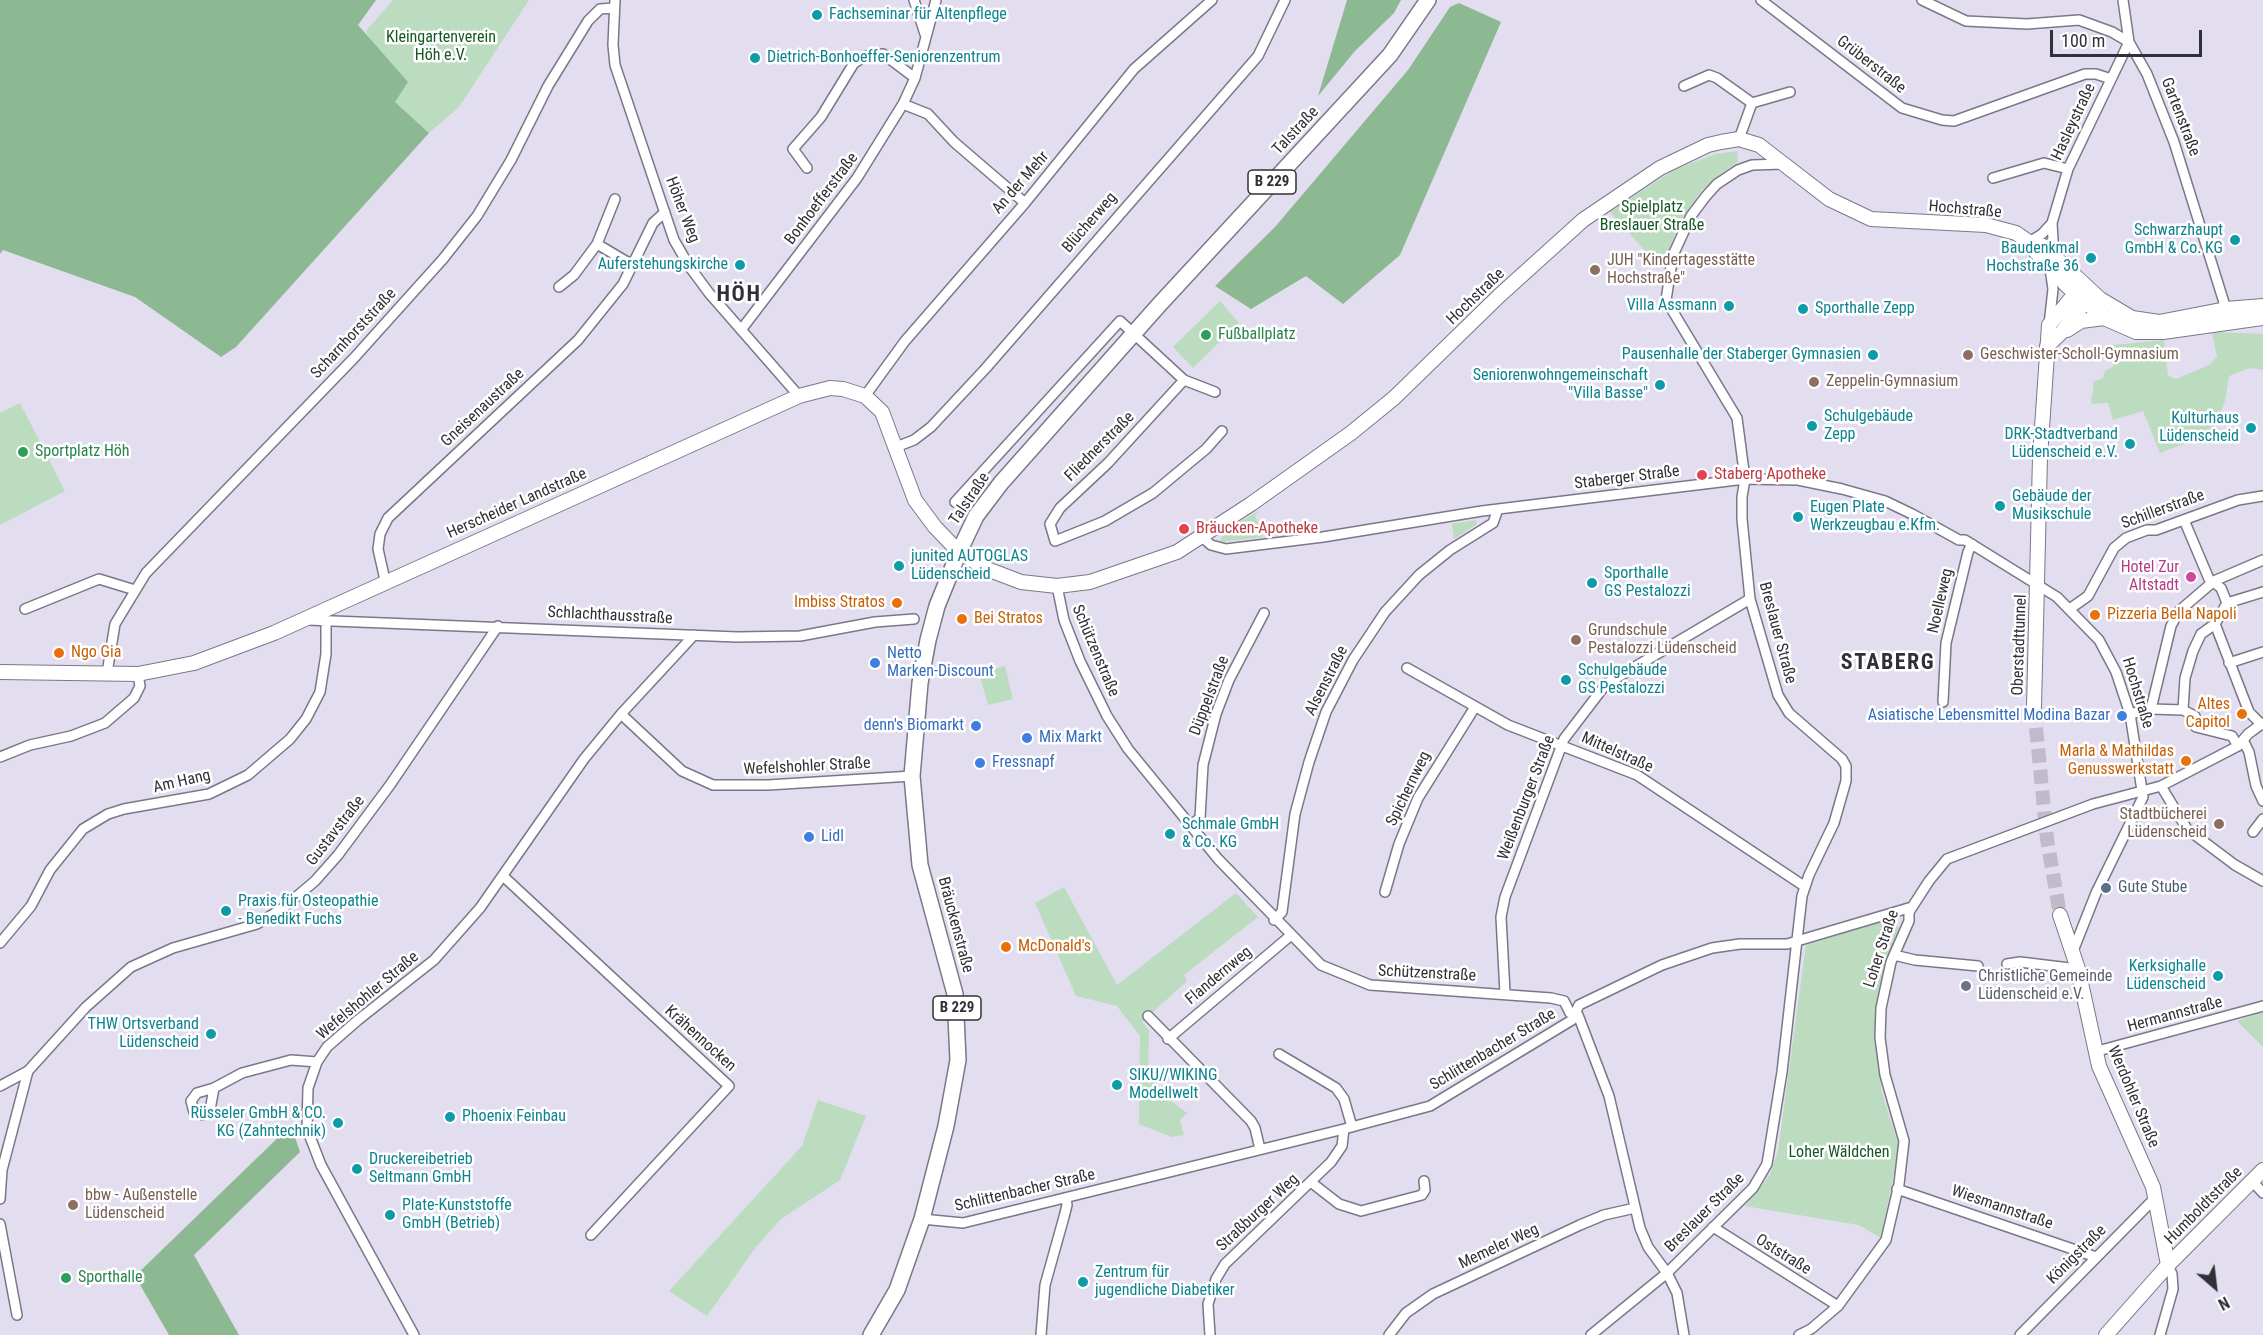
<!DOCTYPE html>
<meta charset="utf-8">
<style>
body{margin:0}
#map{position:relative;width:2263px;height:1335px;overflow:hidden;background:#e3ddf0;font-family:"Roboto Condensed",sans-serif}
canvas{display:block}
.north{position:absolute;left:2185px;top:1257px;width:60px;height:60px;-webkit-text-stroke:4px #fff;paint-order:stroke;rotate:152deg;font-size:16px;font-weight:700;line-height:24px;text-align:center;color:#323037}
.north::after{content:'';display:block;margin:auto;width:21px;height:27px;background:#323037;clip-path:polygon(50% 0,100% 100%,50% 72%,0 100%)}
.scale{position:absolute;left:2050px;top:30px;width:152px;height:27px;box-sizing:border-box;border:3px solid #323037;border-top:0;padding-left:8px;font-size:18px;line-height:21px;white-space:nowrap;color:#323037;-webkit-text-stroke:4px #fff;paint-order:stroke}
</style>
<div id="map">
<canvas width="2263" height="1335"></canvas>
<div class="north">N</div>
<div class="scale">100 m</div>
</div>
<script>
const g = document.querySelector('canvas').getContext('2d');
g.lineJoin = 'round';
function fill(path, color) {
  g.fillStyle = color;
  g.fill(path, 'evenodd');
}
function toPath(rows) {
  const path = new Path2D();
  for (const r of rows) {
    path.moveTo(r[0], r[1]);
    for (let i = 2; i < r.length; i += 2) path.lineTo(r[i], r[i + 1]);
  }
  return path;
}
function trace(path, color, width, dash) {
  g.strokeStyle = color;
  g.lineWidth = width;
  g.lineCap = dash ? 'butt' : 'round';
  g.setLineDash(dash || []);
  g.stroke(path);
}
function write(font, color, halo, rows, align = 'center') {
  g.font = font + ' "Roboto Condensed",sans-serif';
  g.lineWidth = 5;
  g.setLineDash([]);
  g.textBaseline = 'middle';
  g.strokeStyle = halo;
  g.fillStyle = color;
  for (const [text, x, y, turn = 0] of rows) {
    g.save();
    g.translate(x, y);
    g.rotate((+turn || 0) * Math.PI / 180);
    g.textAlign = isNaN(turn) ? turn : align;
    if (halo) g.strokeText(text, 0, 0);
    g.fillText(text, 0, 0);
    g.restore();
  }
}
const green = toPath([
 [393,0,529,0,459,107,429,133,394,101,366,31],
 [1737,151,1738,162,1720,174,1701,191,1680,222,1666,257,1657,264,1610,212,1675,169,1716,154],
 [1220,301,1239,323,1193,368,1173,347],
 [2212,332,2263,334,2263,370,2250,368,2229,376,2225,401,2212,433,2160,453,2143,411,2113,420,2108,403,2091,404,2094,381,2103,378,2105,371,2113,367,2113,345,2164,340,2168,376,2176,379,2209,365,2217,357],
 [20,403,65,491,0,525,0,413],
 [1260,510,1255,515,1263,537,1221,542,1222,532],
 [1476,520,1477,524,1454,539,1452,524],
 [1005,666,1013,699,988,705,979,673],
 [1064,887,1117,985,1236,893,1258,917,1184,975,1187,981,1142,1022,1149,1030,1148,1070,1156,1077,1157,1090,1187,1113,1180,1120,1184,1135,1172,1137,1139,1124,1140,1036,1117,1006,1076,996,1035,903],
 [1884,921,1900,928,1886,961,1878,994,1874,1039,1882,1093,1899,1147,1881,1238,1859,1225,1745,1206,1770,1175,1778,1151,1806,945],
 [2263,1011,2263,1047,2237,1021],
 [818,1100,866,1116,840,1180,781,1219,756,1247,707,1316,669,1291,802,1146]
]);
const forest = toPath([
 [0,0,376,0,358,25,408,82,395,102,429,133,236,347,221,357,135,297,3,250,0,254],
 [1347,0,1401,0,1394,13,1355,51,1318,96],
 [1459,3,1501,22,1400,255,1343,304,1306,276,1251,309,1215,286,1275,227,1408,70,1450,7],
 [291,1125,300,1152,194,1255,239,1335,169,1335,135,1276]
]);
const secondaryTunnel = toPath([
 [2034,707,2047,839,2060,915]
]);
const street = toPath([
 [615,0,613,45,615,65,674,240,689,266,709,293,799,396],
 [914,0,925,34],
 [1761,0,1902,108,1942,120,1954,121,2085,74,2096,74,2111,79],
 [1922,0,1966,21,2027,24,2079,20,2112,32,2129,42,2147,74,2174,142,2226,309],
 [1684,86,1709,75,1717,78,1752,103],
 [903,104,928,114,954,142,1025,203],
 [1739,139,1752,103,1790,92],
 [807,168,793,149,821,117,854,63,866,56,883,54,915,78],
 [1993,178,2044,163,2068,169],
 [2029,242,2042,234,2052,223],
 [597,244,634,266],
 [2054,257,2052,223,2068,169,2129,42,2123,0],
 [559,287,574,275,597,244,615,199],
 [2049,325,2053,289,2050,268],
 [741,330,857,178,903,104,915,78,936,0],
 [1184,380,1108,463,1060,508,1050,524,1055,541,1105,521,1153,493,1206,449,1222,431],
 [865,396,905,341,1025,203,1134,69,1212,0],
 [896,447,914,440,931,427,986,368,1258,56,1285,0],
 [955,502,1120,321,1184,380,1215,392],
 [2184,520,2209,579,2221,588,2227,603,2215,624,2249,712,2262,725],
 [1202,537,1211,545,1226,549,1323,537,1482,511,1745,479,1798,480,1842,489,1885,501,1912,514,1959,540,1965,540,2057,597,2099,640,2116,672,2130,714,2143,797,2096,893,2073,951],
 [385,580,378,549,380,534,388,518,578,340,623,284,653,223,665,212],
 [1057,586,1064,620,1080,661,1107,716,1128,749,1218,859,1321,965,1370,985,1551,998,1564,1001,1570,1013,1578,1015,1609,1096,1640,1228,1648,1247,1667,1273,1677,1293,1684,1335],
 [2227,603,2263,592],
 [2071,608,2088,596,2114,548,2126,538,2147,530,2156,530,2238,500,2263,496],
 [25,609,99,579,135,590],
 [308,620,737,637,800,636,875,622,914,619],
 [2229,663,2263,652],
 [1407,668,1508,725,1637,775,1804,886],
 [107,673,115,624,146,573,354,358,443,259,477,216,511,160,548,86,588,21,600,9,614,8],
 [1943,702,1946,643,1968,552,1972,544],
 [2151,709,2183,710,2195,716,2196,727,2232,736,2238,746],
 [2183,710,2185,678,2193,651,2201,634,2215,624],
 [621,714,694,635],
 [2130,714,2151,709,2171,626,2179,611,2214,581,2263,560],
 [2243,740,2249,752,2256,786,2263,801],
 [0,757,30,745,71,736,105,723,134,698,140,686,138,674],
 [2161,786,2187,829,2235,865,2263,881],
 [1190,826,1200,818,1203,765,1216,714,1229,680,1264,613],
 [2253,832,2263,819],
 [503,876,729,1086,591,1235],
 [1385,892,1399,844,1418,798,1475,707],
 [1274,920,1282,912,1295,814,1309,762,1326,712,1353,660,1385,612,1419,575,1450,550,1493,523,1498,509],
 [0,943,31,906,50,870,83,829,108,814,124,809,209,794,248,775,290,739,306,719,320,692,326,654,326,621],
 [1894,955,1915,960,1978,966],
 [2007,964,2020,962,2078,969],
 [1505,993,1501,917,1505,897,1564,739,1606,684,1750,599],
 [1148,1016,1251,1121,1255,1128,1260,1149],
 [1168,1039,1290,936],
 [2094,1052,2263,1006],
 [1279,1054,1336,1088,1344,1099,1352,1127],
 [0,1086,28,1071],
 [214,1088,210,1110,203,1115,194,1112,191,1101,197,1093,214,1088,242,1073,291,1060,317,1062],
 [2252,1181,2263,1193],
 [1312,1183,1339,1204,1361,1211,1422,1195,1425,1190,1424,1181],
 [1897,1189,2096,1257],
 [0,1199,2,1170,28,1071,86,1007,131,967,173,948,257,924,283,908,315,881,338,855,390,785,498,626],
 [922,1219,963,1223,1344,1129],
 [0,1224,17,1315],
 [1713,1227,1838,1306],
 [414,1335,321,1165,307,1129,308,1088,317,1062,327,1047,358,1020,434,960,480,908,584,759,621,714,682,771,713,785,768,785,912,776],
 [1041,1335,1045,1285,1064,1217,1067,1205,1066,1198],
 [1210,1335,1208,1304,1216,1279,1225,1264,1331,1162,1342,1146,1344,1129,1430,1106,1572,1020,1579,1005,1662,965,1712,948,1740,944,1787,944,1912,907],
 [1389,1335,1406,1313,1433,1294,1580,1225,1604,1215,1635,1208],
 [1591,1335,1667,1273,1753,1188,1767,1164,1782,1072,1802,896,1809,875,1834,823,1846,781,1846,766,1842,759,1789,713,1778,695,1750,599,1742,519,1742,497,1745,479,1737,418,1666,300,1673,255,1691,216,1706,196,1717,184,1738,170,1752,165,1783,164],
 [1799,1335,1811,1329,1838,1306,1886,1240,1899,1184,1904,1141,1885,1075,1880,1038,1881,1008,1891,962,1909,921,1909,912,1929,881,1947,859,2093,804,2161,786,2238,746,2248,734,2263,723],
 [2020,1335,2156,1197],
 [2160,1335,2173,1289,2172,1274,2168,1265]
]);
const secondary = toPath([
 [2035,251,2067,286,2104,318,2136,332,2163,332,2263,318],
 [2067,330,2081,321,2104,318],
 [2047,346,2062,332,2085,302,2084,294],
 [0,672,138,674,194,663,274,633,799,396,830,388,843,389,865,396,882,412,915,500,935,527,959,552,987,569,1021,582,1057,586,1090,582,1177,552,1251,504,1351,433,1394,398,1500,295,1583,220,1660,168,1708,145,1721,142,1739,139,1759,145,1829,199,1871,219,1986,225,2016,233,2029,242,2043,246,2100,299,2132,318,2159,322,2226,309,2263,306],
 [2034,707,2040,457,2049,325,2083,284],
 [2060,915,2078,969,2099,1066,2153,1187,2168,1265],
 [2106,1335,2168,1265,2263,1170]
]);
const primary = toPath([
 [871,1335,897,1290,922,1219,946,1126,958,1060,955,994,920,865,912,776,920,683,928,640,937,606,959,552,976,516,1001,483,1159,305,1390,55,1428,0]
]);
const markers = [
 [817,15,6,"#0f9aa8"],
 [755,58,6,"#0f9aa8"],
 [2235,240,6,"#0f9aa8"],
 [2091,258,6,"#0f9aa8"],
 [740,265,6,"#0f9aa8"],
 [1595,270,6,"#8d6e63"],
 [1729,306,6,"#0f9aa8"],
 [1803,309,6,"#0f9aa8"],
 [1206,335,6,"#2e9e5b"],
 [1873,355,6,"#0f9aa8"],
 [1968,355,6,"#8d6e63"],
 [1814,382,6,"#8d6e63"],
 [1660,385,6,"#0f9aa8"],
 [1812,426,6,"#0f9aa8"],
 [2251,428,6,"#0f9aa8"],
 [2130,444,6,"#0f9aa8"],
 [23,452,6,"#2e9e5b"],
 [1702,475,6,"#e0444e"],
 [2000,506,6,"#0f9aa8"],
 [1798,517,6,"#0f9aa8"],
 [1184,529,6,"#e0444e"],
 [899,566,6,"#0f9aa8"],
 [2191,577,6,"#d1479c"],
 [1592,583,6,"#0f9aa8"],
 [897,603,6,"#e8710a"],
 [2095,615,6,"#e8710a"],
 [962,619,6,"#e8710a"],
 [1576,640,6,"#8d6e63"],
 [59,653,6,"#e8710a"],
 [875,663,6,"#3f7fe0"],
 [1566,680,6,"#0f9aa8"],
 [2242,714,6,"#e8710a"],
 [2122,716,6,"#3f7fe0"],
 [976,726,6,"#3f7fe0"],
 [1027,738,6,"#3f7fe0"],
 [2186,761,6,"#e8710a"],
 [980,763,6,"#3f7fe0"],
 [2219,824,6,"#8d6e63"],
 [1170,834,6,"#0f9aa8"],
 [809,837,6,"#3f7fe0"],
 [2106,888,6,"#5c6f8a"],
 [226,911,6,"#0f9aa8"],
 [1006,947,6,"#e8710a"],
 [2218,976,6,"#0f9aa8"],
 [1966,986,6,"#6b7280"],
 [211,1034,6,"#0f9aa8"],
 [1117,1085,6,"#0f9aa8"],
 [450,1117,6,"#0f9aa8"],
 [338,1123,6,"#0f9aa8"],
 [357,1169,6,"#0f9aa8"],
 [73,1205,6,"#8d6e63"],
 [390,1215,6,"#0f9aa8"],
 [66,1278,6,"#2e9e5b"],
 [1083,1282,6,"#0f9aa8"]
];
const shields = [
 [1272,182,48],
 [957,1008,48]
];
const shieldNames = [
 ["B 229",1272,182],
 ["B 229",957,1008]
];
const cultureNames = [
 ["Fachseminar für Altenpflege",829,15],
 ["Dietrich-Bonhoeffer-Seniorenzentrum",767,58],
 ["Schwarzhaupt",2223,231,"right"],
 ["GmbH & Co. KG",2223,249,"right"],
 ["Baudenkmal",2079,249,"right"],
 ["Hochstraße 36",2079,267,"right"],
 ["Auferstehungskirche",728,265,"right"],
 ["Villa Assmann",1717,306,"right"],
 ["Sporthalle Zepp",1815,309],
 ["Pausenhalle der Staberger Gymnasien",1861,355,"right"],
 ["Seniorenwohngemeinschaft",1648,376,"right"],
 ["\"Villa Basse\"",1648,394,"right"],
 ["Schulgebäude",1824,417],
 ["Zepp",1824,435],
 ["Kulturhaus",2239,419,"right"],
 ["Lüdenscheid",2239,437,"right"],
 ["DRK-Stadtverband",2118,435,"right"],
 ["Lüdenscheid e.V.",2118,453,"right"],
 ["Gebäude der",2012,497],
 ["Musikschule",2012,515],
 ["Eugen Plate",1810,508],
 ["Werkzeugbau e.Kfm.",1810,526],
 ["junited AUTOGLAS",911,557],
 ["Lüdenscheid",911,575],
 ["Sporthalle",1604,574],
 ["GS Pestalozzi",1604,592],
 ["Schulgebäude",1578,671],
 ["GS Pestalozzi",1578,689],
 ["Schmale GmbH",1182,825],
 ["& Co. KG",1182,843],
 ["Praxis für Osteopathie",238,902],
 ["- Benedikt Fuchs",238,920],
 ["Kerksighalle",2206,967,"right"],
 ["Lüdenscheid",2206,985,"right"],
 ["THW Ortsverband",199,1025,"right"],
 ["Lüdenscheid",199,1043,"right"],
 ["SIKU//WIKING",1129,1076],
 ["Modellwelt",1129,1094],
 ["Rüsseler GmbH & CO.",326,1114,"right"],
 ["KG (Zahntechnik)",326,1132,"right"],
 ["Phoenix Feinbau",462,1117],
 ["Druckereibetrieb",369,1160],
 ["Seltmann GmbH",369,1178],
 ["Plate-Kunststoffe",402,1206],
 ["GmbH (Betrieb)",402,1224],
 ["Zentrum für",1095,1273],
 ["jugendliche Diabetiker",1095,1291]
];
const parkNames = [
 ["Kleingartenverein",441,38],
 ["Höh e.V.",441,56],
 ["Spielplatz",1652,208],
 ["Breslauer Straße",1652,226],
 ["Loher Wäldchen",1839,1153]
];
const streetNames = [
 ["Grüberstraße",1871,65,38],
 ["Gartenstraße",2180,117,69],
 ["Hasleystraße",2074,122,-65],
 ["Talstraße",1296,131,-47],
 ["An der Mehr",1021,183,-49],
 ["Bonhoefferstraße",822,199,-53],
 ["Höher Weg",682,210,69],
 ["Hochstraße",1965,210,5],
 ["Blücherweg",1090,223,-49],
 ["Hochstraße",1476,297,-44],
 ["Scharnhorststraße",354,334,-47],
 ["Gneisenaustraße",483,408,-43],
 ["Fliednerstraße",1100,447,-45],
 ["Staberger Straße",1627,478,-7],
 ["Talstraße",970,499,-56],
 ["Herscheider Landstraße",517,504,-24],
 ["Schillerstraße",2163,510,-20],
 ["Noelleweg",1941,601,-77],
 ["Schlachthausstraße",610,616,3],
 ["Breslauer Straße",1777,633,75],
 ["Oberstadttunnel",2020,645,-88],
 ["Schützenstraße",1095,651,67],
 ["Alsenstraße",1327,681,-63],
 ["Hochstraße",2137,693,73],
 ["Düppelstraße",1210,696,-69],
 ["Mittelstraße",1617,753,24],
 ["Wefelshohler Straße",807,767,-3],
 ["Am Hang",182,782,-13],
 ["Spichernweg",1409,789,-64],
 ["Weißenburger Straße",1527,798,-69],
 ["Gustavstraße",336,831,-52],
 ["Bräuckenstraße",955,925,75],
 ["Loher Straße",1882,949,-72],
 ["Schützenstraße",1427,974,3],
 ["Flandernweg",1219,976,-40],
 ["Wefelshohler Straße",368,996,-40],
 ["Hermannstraße",2175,1015,-15],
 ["Krähennocken",700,1039,42],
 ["Schlittenbacher Straße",1493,1050,-31],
 ["Werdohler Straße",2133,1097,67],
 ["Schlittenbacher Straße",1025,1191,-13],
 ["Humboldtstraße",2204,1206,-45],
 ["Wiesmannstraße",2002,1208,19],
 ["Straßburger Weg",1258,1213,-43],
 ["Breslauer Straße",1705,1213,-45],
 ["Memeler Weg",1499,1247,-25],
 ["Oststraße",1783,1255,32],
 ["Königstraße",2077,1255,-45]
];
const educationNames = [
 ["JUH \"Kindertagesstätte",1607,261],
 ["Hochstraße\"",1607,279],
 ["Geschwister-Scholl-Gymnasium",1980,355],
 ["Zeppelin-Gymnasium",1826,382],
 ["Grundschule",1588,631],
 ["Pestalozzi Lüdenscheid",1588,649],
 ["Stadtbücherei",2207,815,"right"],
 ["Lüdenscheid",2207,833,"right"],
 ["bbw - Außenstelle",85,1196],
 ["Lüdenscheid",85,1214]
];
const leisureNames = [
 ["Fußballplatz",1218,335],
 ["Sportplatz Höh",35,452],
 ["Sporthalle",78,1278]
];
const healthNames = [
 ["Staberg Apotheke",1714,475],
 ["Bräucken-Apotheke",1196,529]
];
const hotelNames = [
 ["Hotel Zur",2179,568],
 ["Altstadt",2179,586]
];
const foodNames = [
 ["Imbiss Stratos",885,603,"right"],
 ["Pizzeria Bella Napoli",2107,615],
 ["Bei Stratos",974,619],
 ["Ngo Gia",71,653],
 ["Altes",2230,705,"right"],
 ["Capitol",2230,723,"right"],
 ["Marla & Mathildas",2174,752,"right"],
 ["Genusswerkstatt",2174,770,"right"],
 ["McDonald's",1018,947]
];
const shopNames = [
 ["Netto",887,654],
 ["Marken-Discount",887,672],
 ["Asiatische Lebensmittel Modina Bazar",2110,716,"right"],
 ["denn's Biomarkt",964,726,"right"],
 ["Mix Markt",1039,738],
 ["Fressnapf",992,763],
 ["Lidl",821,837]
];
const serviceNames = [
 ["Gute Stube",2118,888]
];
const worshipNames = [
 ["Christliche Gemeinde",1978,977],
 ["Lüdenscheid e.V.",1978,995]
];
const districtNames = [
 ["HÖH",739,295],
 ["STABERG",1888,663]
];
fill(green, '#bbdcbe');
fill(forest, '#8db992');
trace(secondaryTunnel, '#c0bacb', 14, [14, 7]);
trace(street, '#7c7787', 12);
trace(secondary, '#7c7787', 16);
trace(primary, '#7c7787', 18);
trace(street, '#fff', 9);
trace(secondary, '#fff', 14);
trace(primary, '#fff', 15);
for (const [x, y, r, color] of markers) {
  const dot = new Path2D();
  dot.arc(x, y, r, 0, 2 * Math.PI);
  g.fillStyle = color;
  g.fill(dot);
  trace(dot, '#fff', 2);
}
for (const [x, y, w] of shields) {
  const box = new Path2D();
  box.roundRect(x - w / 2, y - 12, w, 24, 4.5);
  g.fillStyle = '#fff';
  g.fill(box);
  trace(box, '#323037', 1.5);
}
write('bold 15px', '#323037', null, shieldNames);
write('16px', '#0d838f', '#fff', cultureNames, 'left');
write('16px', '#145725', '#fff', parkNames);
write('16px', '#323037', '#fff', streetNames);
write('16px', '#785e54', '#fff', educationNames, 'left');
write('16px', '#27864d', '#fff', leisureNames, 'left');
write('16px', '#be3a42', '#fff', healthNames, 'left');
write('16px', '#b23c85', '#fff', hotelNames, 'right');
write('16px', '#c56008', '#fff', foodNames, 'left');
write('16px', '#366cbe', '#fff', shopNames, 'left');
write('16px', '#4e5e75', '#fff', serviceNames, 'left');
write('16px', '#5b616d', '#fff', worshipNames, 'left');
g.letterSpacing = '1.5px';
write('bold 22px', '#323037', '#fff', districtNames);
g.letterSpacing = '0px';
</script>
